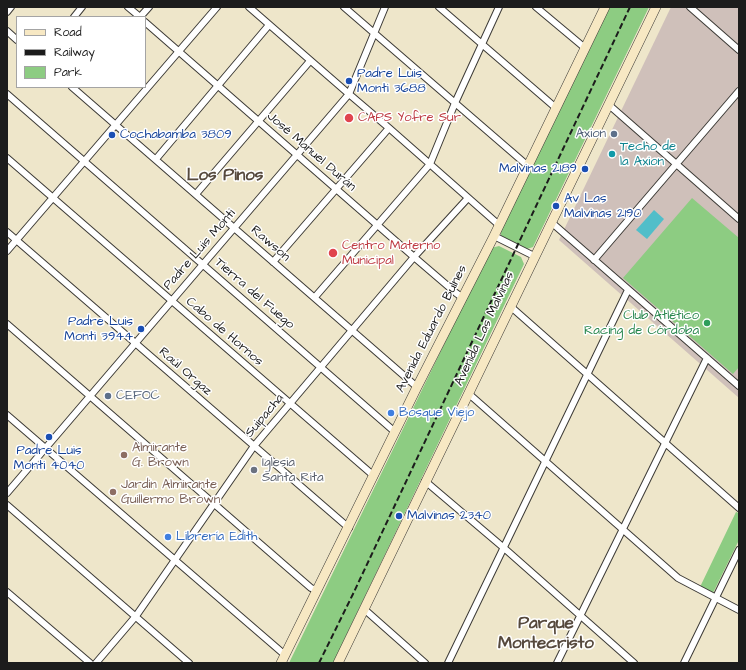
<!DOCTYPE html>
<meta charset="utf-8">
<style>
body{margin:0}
#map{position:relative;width:746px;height:670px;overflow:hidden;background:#eee6ca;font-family:"Architects Daughter",sans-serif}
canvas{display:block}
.frame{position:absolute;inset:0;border:8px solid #1c1c1c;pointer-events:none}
.legend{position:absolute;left:16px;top:16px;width:130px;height:72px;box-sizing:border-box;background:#fff;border:1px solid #a4a4a4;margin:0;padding:5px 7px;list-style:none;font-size:12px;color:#1c1c1c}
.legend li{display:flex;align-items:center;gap:8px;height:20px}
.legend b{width:20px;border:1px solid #a4a4a4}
</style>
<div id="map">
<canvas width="746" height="670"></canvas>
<div class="frame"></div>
<ul class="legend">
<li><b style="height:5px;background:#f7e8c3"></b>Road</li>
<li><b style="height:5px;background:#1c1c1c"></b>Railway</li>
<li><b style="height:11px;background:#8dcc82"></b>Park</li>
</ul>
</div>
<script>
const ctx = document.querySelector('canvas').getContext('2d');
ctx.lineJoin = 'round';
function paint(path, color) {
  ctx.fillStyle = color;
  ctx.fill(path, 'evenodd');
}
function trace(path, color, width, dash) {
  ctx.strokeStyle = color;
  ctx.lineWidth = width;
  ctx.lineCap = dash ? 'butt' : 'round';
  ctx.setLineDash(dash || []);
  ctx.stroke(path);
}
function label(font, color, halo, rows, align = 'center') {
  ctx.font = font + ' "Architects Daughter",sans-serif';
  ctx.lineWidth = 3;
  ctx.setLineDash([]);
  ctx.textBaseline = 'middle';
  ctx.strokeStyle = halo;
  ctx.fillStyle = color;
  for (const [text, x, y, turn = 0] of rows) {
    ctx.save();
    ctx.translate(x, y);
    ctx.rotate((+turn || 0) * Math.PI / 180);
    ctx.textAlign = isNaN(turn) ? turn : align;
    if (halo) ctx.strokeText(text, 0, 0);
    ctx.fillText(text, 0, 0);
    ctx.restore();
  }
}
const industrial = new Path2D(`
 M671,7H739V398L559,240Z`);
const green = new Path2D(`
 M607,7H649L533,247L527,249L501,237V227Z
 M692,198L739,238V367L733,374L623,278Z
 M499,246L521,257L524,264L333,663H289L491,248Z
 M736,512L739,513V540L713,593L700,587Z`);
const water = new Path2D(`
 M654,210L664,219L647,239L636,230Z`);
const street = new Path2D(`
 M128,7L140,17
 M249,7L349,94L389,128L499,225
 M344,7L528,166
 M439,7L556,108
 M536,7L585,48
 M690,7L739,50
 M7,12L11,7
 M74,17L82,7
 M140,17L149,7
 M145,22L414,257L456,293L463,298
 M7,31L17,40
 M72,87L417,387
 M7,94L395,432
 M609,105L739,219
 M7,158L374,476
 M156,159L269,25
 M196,194L310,61
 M551,222L739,386
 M7,232L349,528
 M494,236L534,256
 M7,251L217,7
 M594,260L739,91
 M273,262L389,128
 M315,297L430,164L455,103L499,7
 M510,306L739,508
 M7,324L311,588L317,590
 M469,394L678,578L739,610
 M7,415L285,655
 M425,481L504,548L634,663
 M7,493L349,94L385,7
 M7,505L189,663
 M7,592L90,663
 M364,609L425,663
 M96,663L136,616L254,446L414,257L468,198
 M448,663L628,290
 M557,663L707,358
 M684,663L739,550`);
const secondary = new Path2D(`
 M281,663L417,387L494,236L605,7
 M338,663L656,7`);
const rail = new Path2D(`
 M319,663L353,594L630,7`);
const markers = [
 [349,81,4,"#1a4fb4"],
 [349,118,5,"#e0444e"],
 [614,134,4,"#5c6f8a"],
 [112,135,4,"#1a4fb4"],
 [612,154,4,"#0f9aa8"],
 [585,169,4,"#1a4fb4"],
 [556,206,4,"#1a4fb4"],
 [333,253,5,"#e0444e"],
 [707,323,4,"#2e9e5b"],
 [141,329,4,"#1a4fb4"],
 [108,396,4,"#5c6f8a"],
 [391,413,4,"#3f7fe0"],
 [49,437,4,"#1a4fb4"],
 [124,455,4,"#8d6e63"],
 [254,470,4,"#6b7280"],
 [113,492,4,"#8d6e63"],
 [399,516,4,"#1a4fb4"],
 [168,537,4,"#3f7fe0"]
];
const transitNames = [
 ["Padre Luis",357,74],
 ["Monti 3688",357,89],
 ["Cochabamba 3809",120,135],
 ["Malvinas 2189",577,169,"right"],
 ["Av Las",564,199],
 ["Malvinas 2190",564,214],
 ["Padre Luis",133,322,"right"],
 ["Monti 3944",133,337,"right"],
 ["Padre Luis",49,451,"center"],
 ["Monti 4040",49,466,"center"],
 ["Malvinas 2340",407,516]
];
const healthNames = [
 ["CAPS Yofre Sur",358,118],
 ["Centro Materno",342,246],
 ["Municipal",342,261]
];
const serviceNames = [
 ["Axion",606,134],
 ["CEFOC",116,396,"left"]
];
const cultureNames = [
 ["Techo de",620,147],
 ["la Axion",620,162]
];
const streetNames = [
 ["José Manuel Durán",311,152,41],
 ["Rawson",270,244,41],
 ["Padre Luis Monti",200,250,-49],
 ["Tierra del Fuego",254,294,41],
 ["Avenida Eduardo Bulnes",432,329,-63],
 ["Avenida Las Malvinas",485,329,-65],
 ["Cabo de Hornos",224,332,41],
 ["Raúl Orgaz",185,372,41],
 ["Suipacha",265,416,-50]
];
const leisureNames = [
 ["Club Atlético",699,316],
 ["Racing de Córdoba",699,331]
];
const shopNames = [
 ["Bosque Viejo",399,413],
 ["Librería Edith",176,537]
];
const educationNames = [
 ["Almirante",132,448],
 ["G. Brown",132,463],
 ["Jardín Almirante",121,485],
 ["Guillermo Brown",121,500]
];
const worshipNames = [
 ["Iglesia",262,463],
 ["Santa Rita",262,478]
];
const districtNames = [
 ["Los Pinos",225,176],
 ["Parque",546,624],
 ["Montecristo",546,644]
];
paint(industrial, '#cfc0ba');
paint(green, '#8dcc82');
paint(water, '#51bec9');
trace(street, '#3c3a36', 8);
trace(secondary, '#3c3a36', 10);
trace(street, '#fff', 6);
trace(secondary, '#f7e8c3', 9);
trace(rail, '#1c1c1c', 2, [6, 3]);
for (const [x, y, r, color] of markers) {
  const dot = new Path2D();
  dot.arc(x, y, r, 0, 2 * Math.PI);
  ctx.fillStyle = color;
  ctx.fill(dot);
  trace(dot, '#fff', 1.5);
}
label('13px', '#164399', '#fff', transitNames, 'left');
label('13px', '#be3a42', '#fff', healthNames, 'left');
label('13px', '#4e5e75', '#fff', serviceNames, 'right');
label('13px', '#0d838f', '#fff', cultureNames, 'left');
label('13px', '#1c1c1c', '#fff', streetNames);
label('13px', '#27864d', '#fff', leisureNames, 'right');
label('13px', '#366cbe', '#fff', shopNames, 'left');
label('13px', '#785e54', '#fff', educationNames, 'left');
label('13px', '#5b616d', '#fff', worshipNames, 'left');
label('bold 17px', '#56493d', '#fff', districtNames);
</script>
